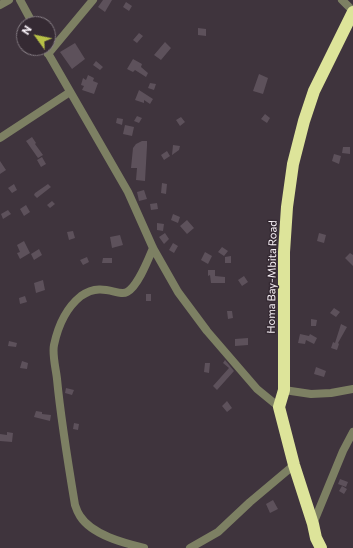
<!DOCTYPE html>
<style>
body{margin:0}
#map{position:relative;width:353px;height:548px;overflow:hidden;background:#3f343d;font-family:Commissioner,sans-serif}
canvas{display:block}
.north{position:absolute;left:16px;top:16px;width:40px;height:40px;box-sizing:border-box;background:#352a33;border:1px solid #837a81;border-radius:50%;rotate:303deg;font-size:11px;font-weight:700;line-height:16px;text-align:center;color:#f8f1f7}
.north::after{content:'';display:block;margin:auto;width:14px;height:18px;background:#b8c147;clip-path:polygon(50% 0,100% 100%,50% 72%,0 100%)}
</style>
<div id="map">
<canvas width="353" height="548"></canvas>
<div class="north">N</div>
</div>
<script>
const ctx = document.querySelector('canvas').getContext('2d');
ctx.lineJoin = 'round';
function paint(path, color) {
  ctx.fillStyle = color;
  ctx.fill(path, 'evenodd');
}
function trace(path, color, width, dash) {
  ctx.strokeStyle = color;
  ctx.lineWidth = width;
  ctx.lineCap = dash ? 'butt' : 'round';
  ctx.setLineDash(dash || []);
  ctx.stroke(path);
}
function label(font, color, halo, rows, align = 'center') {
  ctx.font = font + ' Commissioner,sans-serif';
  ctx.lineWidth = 3;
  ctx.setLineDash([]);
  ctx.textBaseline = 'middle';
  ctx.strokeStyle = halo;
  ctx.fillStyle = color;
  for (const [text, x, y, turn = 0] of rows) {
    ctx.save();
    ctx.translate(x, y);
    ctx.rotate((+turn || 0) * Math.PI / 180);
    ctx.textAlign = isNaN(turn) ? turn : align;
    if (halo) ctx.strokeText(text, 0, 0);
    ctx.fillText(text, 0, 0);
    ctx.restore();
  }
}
const building = new Path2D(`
 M103,0H112L105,12L98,7Z
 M126,2L132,6L129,11L123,7Z
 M198,28L206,29V36L198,35Z
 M139,33L143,36L137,43L133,40Z
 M165,42L171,48L161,60L154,55Z
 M75,43L85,59L72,69L60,52Z
 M133,59L142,64L141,67L148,73L146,77L135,70L133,72L127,69Z
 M96,61L103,67L100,70L93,65Z
 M259,74L268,78L263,94L253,91Z
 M88,75L94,78L93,81L98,83L94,94L82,90L84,86L81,85L83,78L86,80Z
 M150,83L156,84L154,90L148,88Z
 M139,90L153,99L150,104L144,100V103L135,100Z
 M265,114L270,118L267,123L261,119Z
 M137,116L142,118L139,123L134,121Z
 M181,117L185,122L180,126L176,120Z
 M117,118L123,119L122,125L116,123Z
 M125,125L134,127L132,136L123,134Z
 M32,137L36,143L35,144L43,155L38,158L26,141Z
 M142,141H147V146L145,181L136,180L137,168H131L133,148L136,144Z
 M173,145L180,146L179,150L172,155Z
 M343,147H350V154L342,153Z
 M167,151L170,156L164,160L161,155Z
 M334,154L341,156L339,164L332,161Z
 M42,157L46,164L41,167L37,160Z
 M0,161L6,170L0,174Z
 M162,183L167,184L166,194L161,193Z
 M14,184L17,190L12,193L8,188Z
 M48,184L51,187L37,198L34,195L35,193Z
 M144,190L147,199L139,201L137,192Z
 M52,201L55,204L50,208L47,205Z
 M157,203L158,209L151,210L150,204Z
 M26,205L30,212L24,216L20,209Z
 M8,210L11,214L3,219L1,214Z
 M173,214L180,217L178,223L171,220Z
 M187,220L194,228L187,234L180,226Z
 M157,223L164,224L163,231L157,230Z
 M73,231L75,238L69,240L67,232Z
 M165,233L169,239L164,244L159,237Z
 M319,233L326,235L324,243L317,241Z
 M120,235L123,245L112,248L110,237Z
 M24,241L30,253L20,259L17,253L20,252L17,245Z
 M173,243L178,246L174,253L169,250Z
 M222,247L228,251L224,256L218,252Z
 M39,249L42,255L34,260L31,254Z
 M205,252L212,256L208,264L201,260Z
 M350,253L353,255V266L345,258Z
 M231,256V263H225V257Z
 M87,257L89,262L83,265L80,260Z
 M103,258H112V263H102Z
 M208,270H215V276L225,277V283H211L210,275L208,276Z
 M244,276L248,282L242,286L238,280Z
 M43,280L45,290L36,293L34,283Z
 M146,294H151V301H146Z
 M25,296L27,302L20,304L19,298Z
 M334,308L340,312L336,317L330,313Z
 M227,311H232L233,318L228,319Z
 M311,319L317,320L316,326H311Z
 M341,324L347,327L338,343L339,344L337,350L331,348L333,342L335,343Z
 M300,334L309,336L310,334L317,338L314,344L306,340L305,344L298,343Z
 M248,338V345L235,346V339Z
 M9,341L17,343L16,347L8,346Z
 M225,360L234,371L217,390L213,386L229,368L223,363Z
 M22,361L28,363L27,369L20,368Z
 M205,363H210L209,373L204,372Z
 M316,367L326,371L324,377L314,374Z
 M66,388L74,390L72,395L65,393Z
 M227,401L232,408L227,412L222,406Z
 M36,411L42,412V414L51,415L50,421L34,417Z
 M74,423L79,424L78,430L73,429Z
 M7,432L13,433L12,442L0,441V434L7,435Z
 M340,479L348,482L346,487L338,484Z
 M342,486L347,489L344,494L339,491Z
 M273,500L278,509L270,513L266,504Z`);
const minor = new Path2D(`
 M20,0L33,24
 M342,0L353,11
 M0,5L9,0
 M45,48L128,192L153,248L178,292L207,331L257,389L279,407
 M48,54L93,0
 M0,138L70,92
 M284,390L311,394L331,393L353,389
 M313,524L343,451L353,432
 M144,548C124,543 92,535 80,516C78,513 76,508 75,505C68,463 61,421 57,379C56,369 52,355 54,345C58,326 66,308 81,296C102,281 118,297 127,292C138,286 148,260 153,248
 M190,548L218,532L250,502L294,465`);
const highway = new Path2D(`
 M321,548L316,538L313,524L294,465L279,407L284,390V252L287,207L293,164L304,121L314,91L353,12`);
const streetNames = [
 ["Homa Bay-Mbita Road",272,277,-89]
];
paint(building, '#5d515b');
trace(minor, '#7d8063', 8);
trace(highway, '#dde49a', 12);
label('11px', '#f8f1f7', '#352a33', streetNames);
</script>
